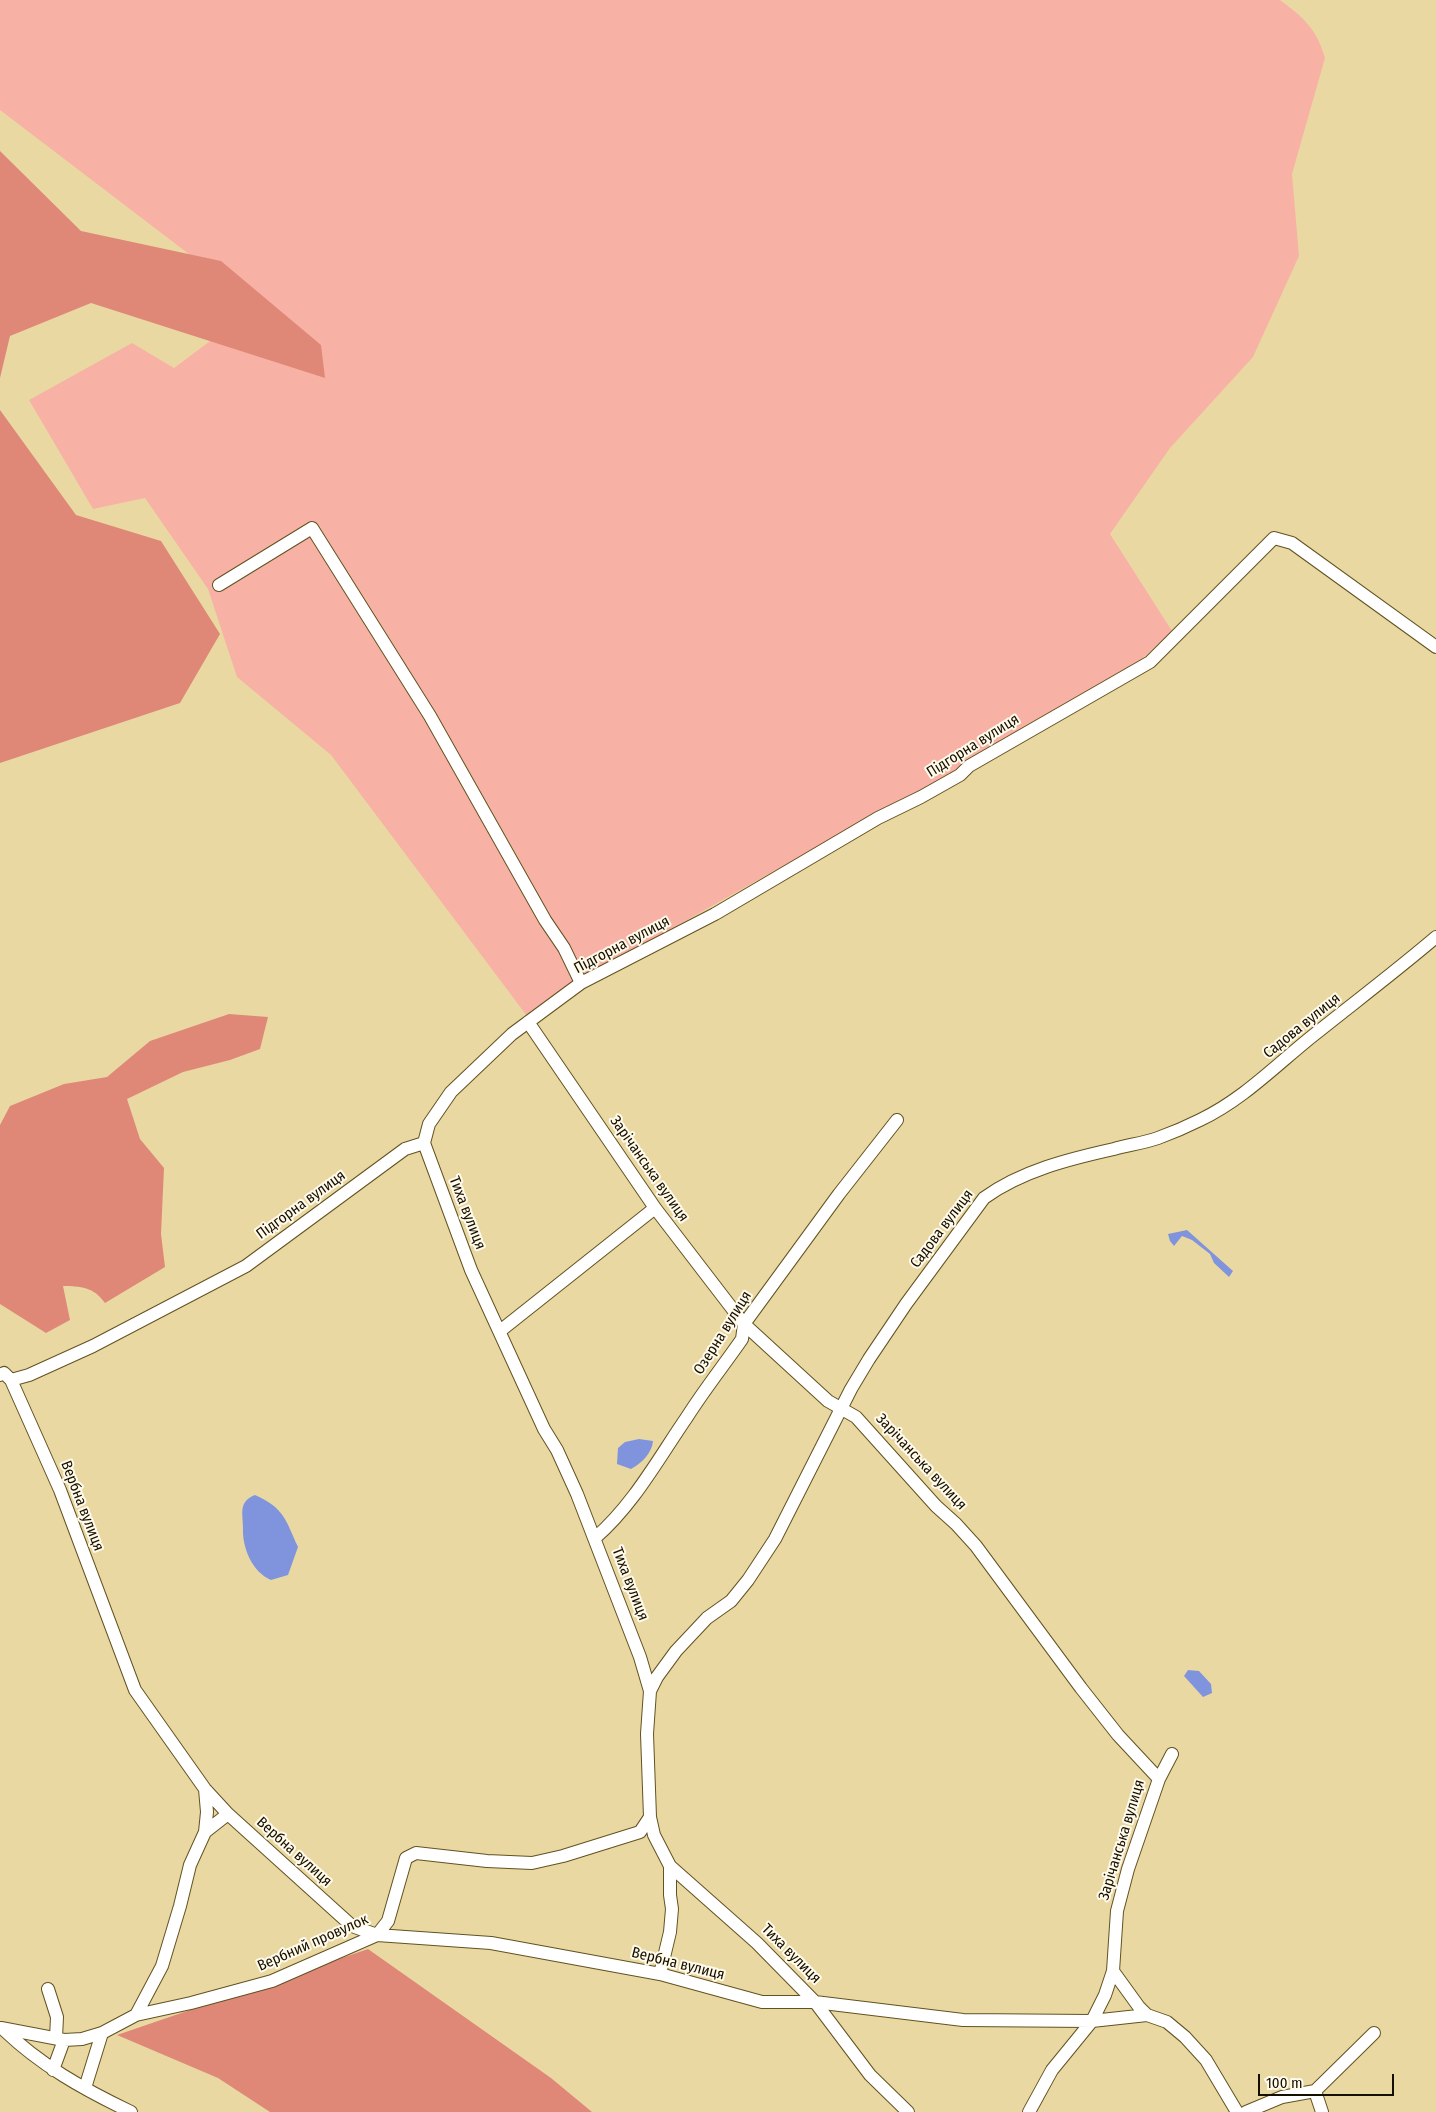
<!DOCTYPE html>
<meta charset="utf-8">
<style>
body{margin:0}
#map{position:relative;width:1436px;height:2112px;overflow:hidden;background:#ead8a3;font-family:"Fira Sans Condensed",sans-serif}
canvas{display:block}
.scale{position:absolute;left:1258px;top:2074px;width:136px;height:22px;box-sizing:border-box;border:2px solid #150f00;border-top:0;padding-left:6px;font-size:15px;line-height:18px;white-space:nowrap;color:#150f00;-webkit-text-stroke:4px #fffaea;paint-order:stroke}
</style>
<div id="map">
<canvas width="1436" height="2112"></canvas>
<div class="scale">100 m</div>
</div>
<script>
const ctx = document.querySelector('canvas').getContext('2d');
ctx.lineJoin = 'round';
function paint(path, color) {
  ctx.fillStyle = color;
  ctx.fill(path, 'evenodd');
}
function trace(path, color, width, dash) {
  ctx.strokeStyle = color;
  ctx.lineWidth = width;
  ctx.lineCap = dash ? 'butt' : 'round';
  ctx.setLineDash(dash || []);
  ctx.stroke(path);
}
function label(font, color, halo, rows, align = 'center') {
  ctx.font = font + ' "Fira Sans Condensed",sans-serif';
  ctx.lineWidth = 4;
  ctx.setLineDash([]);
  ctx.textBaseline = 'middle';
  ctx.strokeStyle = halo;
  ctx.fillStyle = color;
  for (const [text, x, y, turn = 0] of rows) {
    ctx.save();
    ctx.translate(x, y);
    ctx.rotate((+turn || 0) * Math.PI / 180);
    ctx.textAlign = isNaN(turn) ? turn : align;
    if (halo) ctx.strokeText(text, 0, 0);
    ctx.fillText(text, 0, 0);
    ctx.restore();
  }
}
const green = new Path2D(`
 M0,0H1280C1304,18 1317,29 1325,58L1292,174L1299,256L1253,357L1170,448L1110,534L1172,631L1134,666L1027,732L840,834L662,934L527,1016L331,755L237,677L208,589L145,498L93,509L29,400L132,343L174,368L257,306L0,110Z`);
const forest = new Path2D(`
 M0,151L81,231L221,261L321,345L325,378L91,303L10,336L0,378Z
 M0,410L76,515L161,541L220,634L180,703L0,763Z
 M229,1014L268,1017L260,1049L230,1060L183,1072L127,1099L140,1139L164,1168L161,1234L165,1267L105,1303C94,1287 80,1286 63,1286L70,1320L46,1333L0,1304V1125L10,1106L64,1084L107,1077L150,1041Z
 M368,1949L551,2078L592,2112H270L218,2078L117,2035Z`);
const water = new Path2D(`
 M1187,1230L1233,1271L1229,1277L1214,1263L1210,1254L1192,1240L1182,1236L1174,1246L1170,1241L1168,1234Z
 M639,1439L653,1441C652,1453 642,1463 631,1469L617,1464L618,1448L625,1442Z
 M255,1495C285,1509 285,1519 298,1547L288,1575L271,1580C252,1572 242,1547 243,1528C243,1513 238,1502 255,1495Z
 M1188,1670L1199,1671L1211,1684L1212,1693L1203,1697L1184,1676Z`);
const minor = new Path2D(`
 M219,585L312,528L430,716L545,920L564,948L581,983
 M528,1022L655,1208L744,1324L828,1401L856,1417L936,1506L956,1524L976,1546L1081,1688L1118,1735L1159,1779L1128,1869L1117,1911L1113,1971L1139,2007L1147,2015L1167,2022L1185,2037L1206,2060L1237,2112
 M424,1143L471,1270L544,1429L557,1450L577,1494L640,1657L650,1691L647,1734L650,1817L654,1835L670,1866L757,1943L815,2002L963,2020L1092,2021L1147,2015
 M500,1331L655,1208
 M0,1375L4,1373L11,1380L29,1375L93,1346L246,1266L405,1149L424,1143L429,1124L451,1092L512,1034L581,983L715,914L878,818L921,797L960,775L969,766L1150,662L1274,538L1292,543L1436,647
 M11,1380L60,1490L135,1690L205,1789L228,1814L352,1926L377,1935L491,1943L660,1974L762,2002H815L870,2075L908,2112
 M595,1538C634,1504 658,1459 687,1417C704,1390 724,1365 742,1339L744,1324L839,1194L897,1120
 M650,1691L657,1677L676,1651L707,1618L731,1601L748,1580L775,1539L851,1389L869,1359L906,1304L984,1198C1021,1171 1069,1159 1114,1149C1128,1145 1144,1143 1158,1138C1172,1133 1186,1127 1200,1120C1244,1099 1277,1064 1315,1034C1355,1002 1396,971 1436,937
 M1159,1779L1172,1754
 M205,1832L228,1814
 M660,1974L670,1932L672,1909L670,1895V1866
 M48,1989L57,2017L56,2038
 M136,2015L162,1966L180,1906L190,1865L205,1832L207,1812L205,1789
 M1,2028L64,2040L82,2039L102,2033L136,2015L191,2003L272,1981L377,1935L388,1921L406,1858L416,1853L487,1861L532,1863L563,1856L640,1832L650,1817
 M2,2028C40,2065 83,2089 131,2112
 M53,2070L64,2040
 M85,2088L102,2033
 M1315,2091L1322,2112
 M1029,2112L1052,2070L1092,2021L1105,1995L1113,1971
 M1246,2112L1282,2097L1315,2091L1374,2033`);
const streetNames = [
 ["Підгорна вулиця",973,746,-32],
 ["Підгорна вулиця",622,945,-28],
 ["Садова вулиця",1302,1026,-39],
 ["Зарічанська вулиця",649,1169,55],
 ["Підгорна вулиця",301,1205,-36],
 ["Тиха вулиця",467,1213,69],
 ["Садова вулиця",942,1229,-53],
 ["Озерна вулиця",723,1333,-58],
 ["Зарічанська вулиця",921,1462,47],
 ["Вербна вулиця",82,1506,69],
 ["Тиха вулиця",630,1584,69],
 ["Зарічанська вулиця",1122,1840,-73],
 ["Вербна вулиця",294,1852,42],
 ["Вербний провулок",313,1943,-24],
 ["Тиха вулиця",791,1954,45],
 ["Вербна вулиця",678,1964,14]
];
paint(green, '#f8b2a5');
paint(forest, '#df8877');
paint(water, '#8094dd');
trace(minor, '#625220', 14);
trace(minor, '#fff', 12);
label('15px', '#150f00', '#fffaea', streetNames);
</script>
